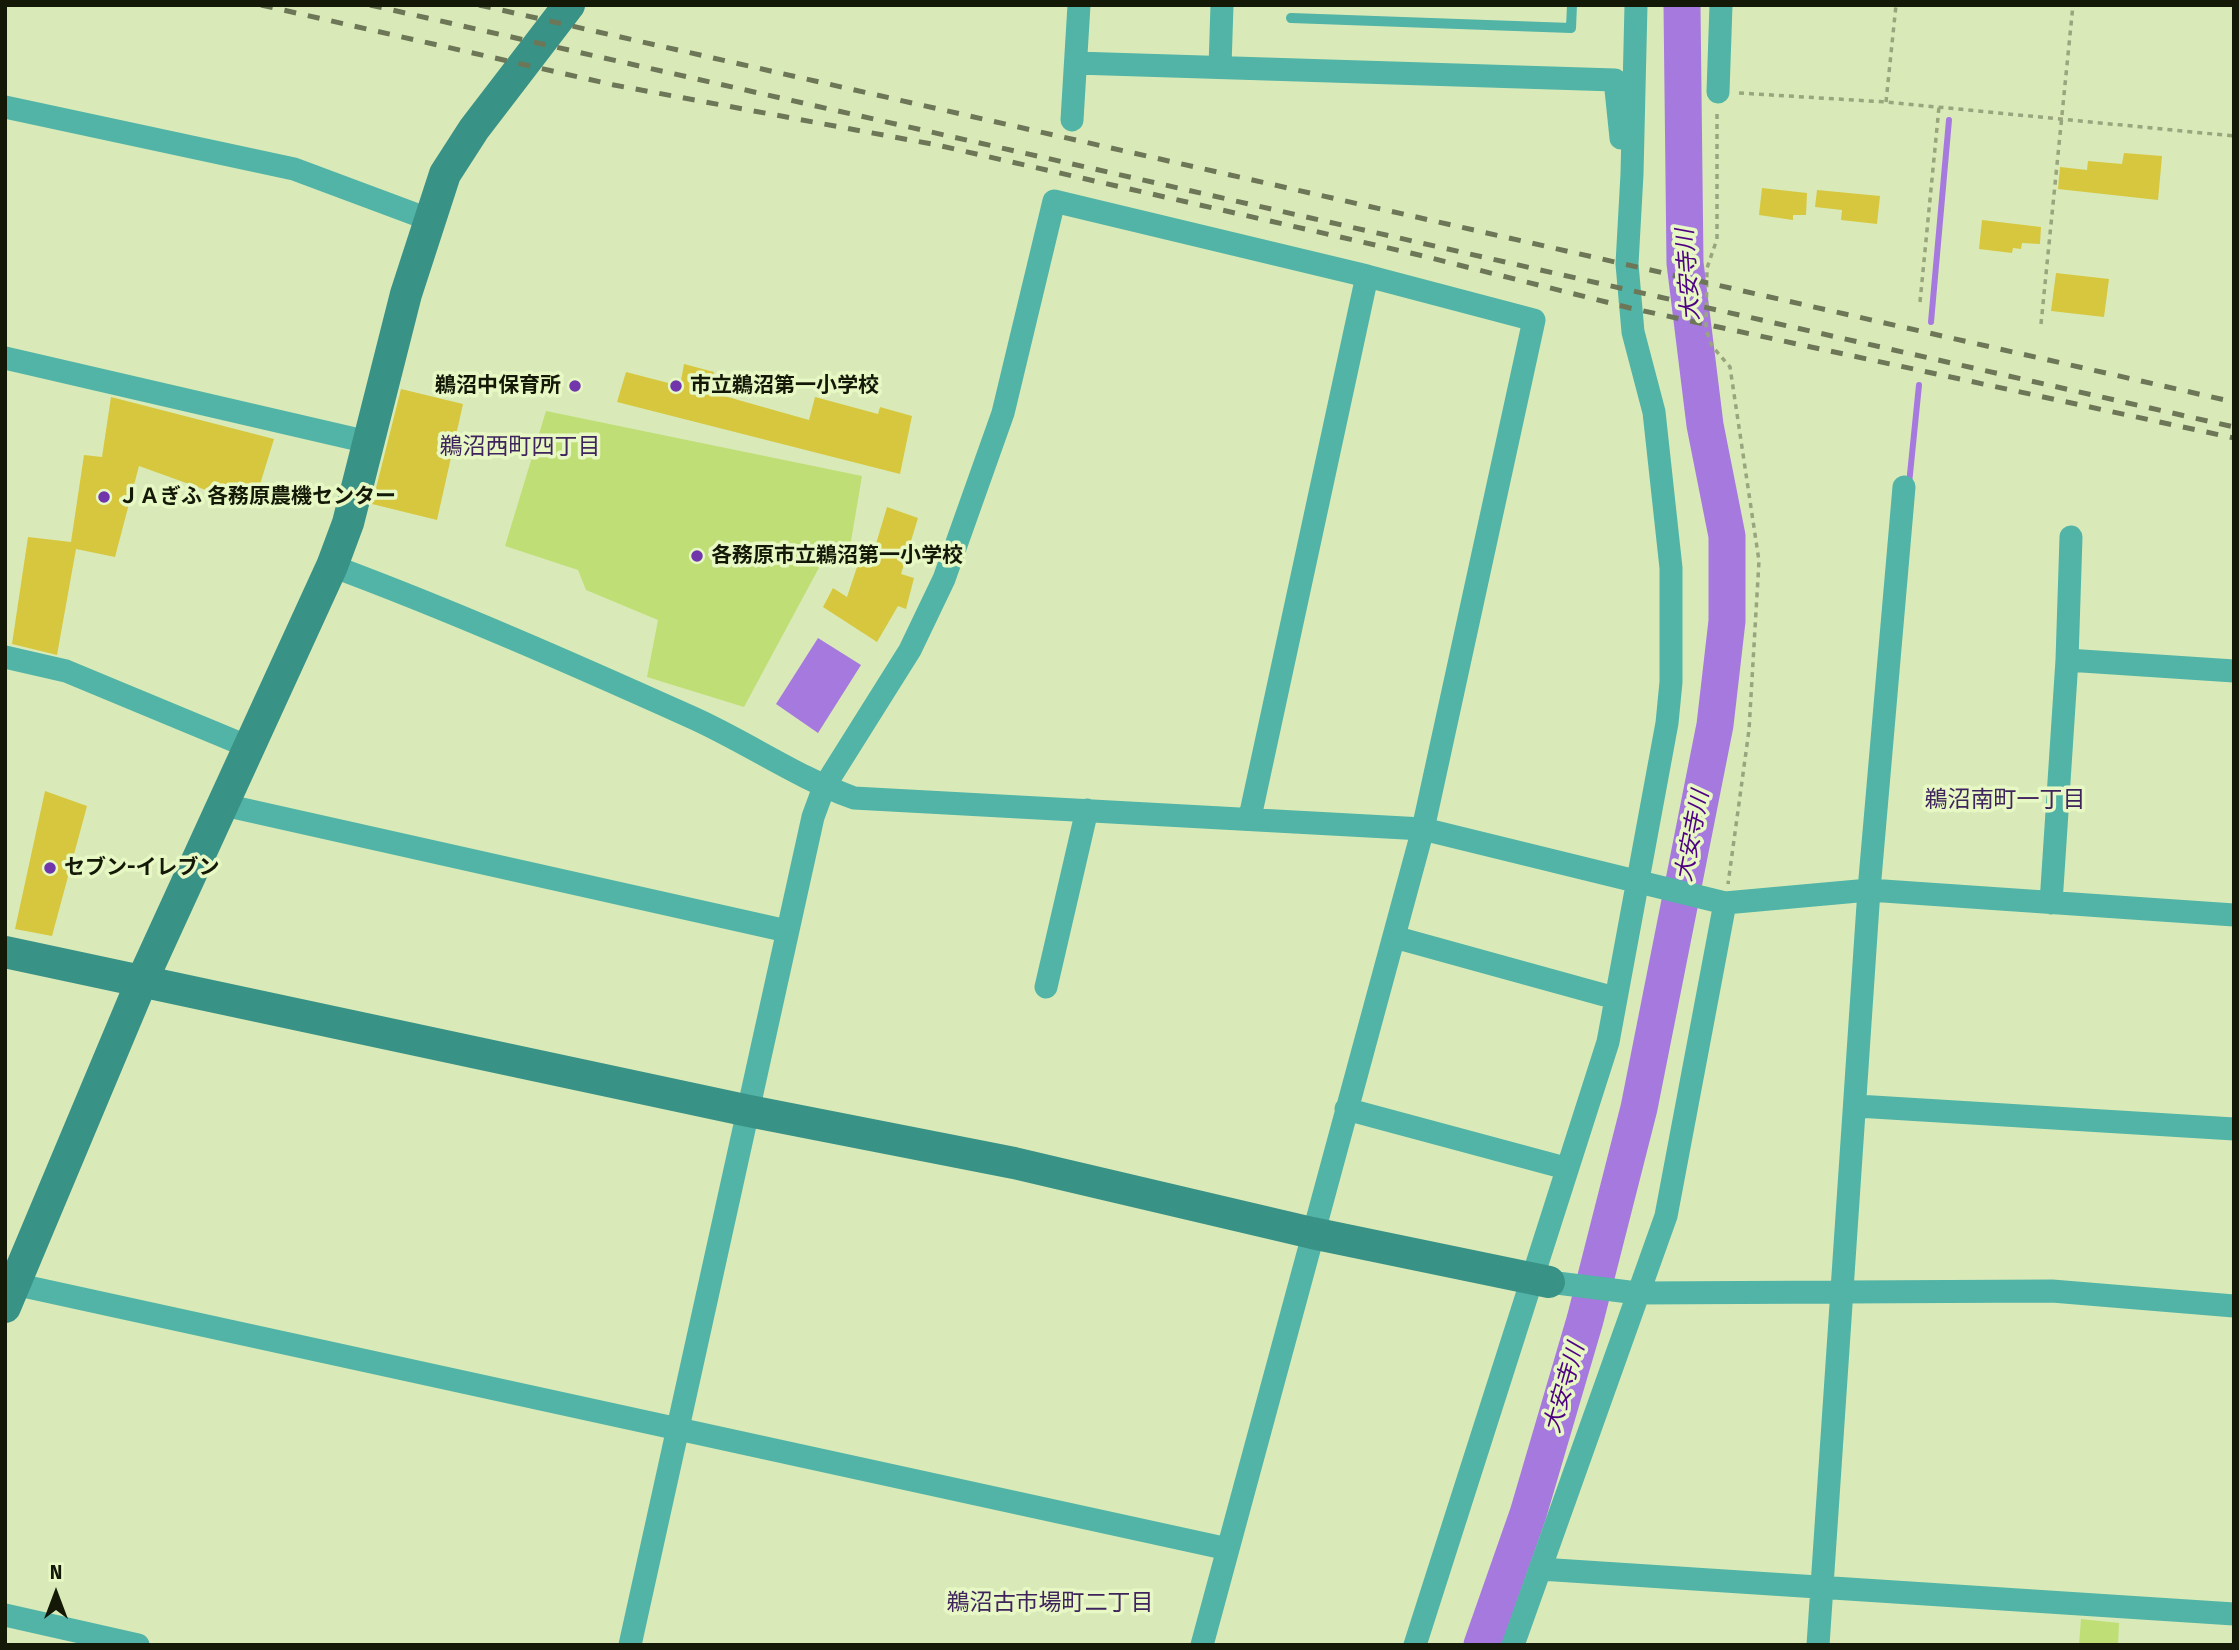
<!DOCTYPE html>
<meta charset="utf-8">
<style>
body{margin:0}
#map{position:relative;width:2239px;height:1650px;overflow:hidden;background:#d9eab8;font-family:"Fira Sans",sans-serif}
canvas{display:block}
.frame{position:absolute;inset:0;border:7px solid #141907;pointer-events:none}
.north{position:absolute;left:21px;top:1559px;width:70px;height:70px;-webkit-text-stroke:5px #e7f8c5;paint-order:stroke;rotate:0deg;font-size:19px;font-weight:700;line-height:28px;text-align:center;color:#141907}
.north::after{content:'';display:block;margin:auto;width:24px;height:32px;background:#141907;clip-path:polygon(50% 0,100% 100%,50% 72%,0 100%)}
</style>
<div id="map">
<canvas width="2239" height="1650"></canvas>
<div class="frame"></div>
<div class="north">N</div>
</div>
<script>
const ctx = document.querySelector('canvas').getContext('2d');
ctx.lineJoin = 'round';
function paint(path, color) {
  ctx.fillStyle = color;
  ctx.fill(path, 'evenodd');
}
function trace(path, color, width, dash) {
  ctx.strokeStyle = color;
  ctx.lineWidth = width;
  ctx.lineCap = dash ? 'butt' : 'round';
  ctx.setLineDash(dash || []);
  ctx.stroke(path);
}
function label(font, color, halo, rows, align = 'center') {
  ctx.font = font + ' "Fira Sans","Noto Sans JP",sans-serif';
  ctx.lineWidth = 7;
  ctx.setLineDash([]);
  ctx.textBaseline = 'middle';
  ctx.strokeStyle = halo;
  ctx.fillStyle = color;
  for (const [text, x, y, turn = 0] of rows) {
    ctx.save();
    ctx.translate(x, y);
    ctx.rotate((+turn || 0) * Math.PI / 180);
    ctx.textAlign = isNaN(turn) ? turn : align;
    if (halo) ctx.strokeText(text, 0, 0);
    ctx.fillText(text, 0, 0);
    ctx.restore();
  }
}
const green = new Path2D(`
 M546,411L862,476L850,547L828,551L744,707L647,677L658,620L586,590L578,570L505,546Z
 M2081,1619L2119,1623L2118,1645H2079Z`);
const water = new Path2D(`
 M818,638L861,665L818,733L776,704Z`);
const stream = new Path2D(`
 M1931,322L1949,120
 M1909,484L1919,385`);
const river = new Path2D(`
 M1482,1645L1528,1514L1585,1320L1639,1108L1715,725L1727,621V536L1705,425L1685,263L1682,5`);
const building = new Path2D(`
 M2124,153L2162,156L2158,200L2058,189L2060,167L2087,170L2088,161L2122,164Z
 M1762,188L1807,193L1806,215H1793V220L1759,215Z
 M1817,190L1880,196L1877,224L1841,220L1842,210L1815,207Z
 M1982,220L2041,227L2040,244L2022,243L2021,249L2013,248L2012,253L1979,249Z
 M2056,273L2109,279L2104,317L2051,311Z
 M684,364L714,372L710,392L809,420L815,397L878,414L880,407L912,416L900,474L617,402L626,372L680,386Z
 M401,389L463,404L437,520L372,504Z
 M111,397L274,439L253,507L139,466L115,557L76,549L57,655L12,644L28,537L71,542L84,455L102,457Z
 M887,507L918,518L901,574L914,578L906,609L898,606L877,642L823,607L833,588L847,597L859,561L870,564Z
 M45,791L87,806L52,936L15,929Z`);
const path = new Path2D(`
 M1739,93L1886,102L2234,136
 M1886,102L1896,5
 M1717,114V239L1707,268L1706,330L1712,346L1730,367L1759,561L1749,730L1728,884
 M1920,302L1939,107
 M2041,324L2073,5`);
const lane = new Path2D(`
 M1291,18L1571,28L1572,5`);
const street = new Path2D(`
 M1076,63L1615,80L1621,138
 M1220,67L1222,5
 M1718,92L1721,5
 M5,107L294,169L428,219
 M1072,120L1079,5
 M5,358L368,442
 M332,566C453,611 573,664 691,717C747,742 796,777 854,798L1423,829L1725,903L1869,890L2234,915
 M5,657L66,671L249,747
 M2067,660L2071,537
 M224,805L787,931
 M2051,903L2067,660L2234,671
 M1394,937L1604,995
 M1046,987L1087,810
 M1857,1106L2234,1129
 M1346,1109L1558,1166
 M5,1282L1228,1549
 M1549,1282L1637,1293L2052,1291L2234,1306
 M1540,1569L2234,1614
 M5,1615L138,1645
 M630,1645L813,817L824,787L910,650L944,579L1003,413L1054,201L1367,276L1250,817
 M1202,1645L1423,829L1534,320L1367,276
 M1415,1645L1608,1042L1667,723L1671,682V568L1654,412L1633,332L1627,264L1632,174L1636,5
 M1513,1645L1666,1216L1725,903
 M1818,1645L1869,890L1904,487`);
const secondary = new Path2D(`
 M5,952L749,1111L1014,1163L1312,1233L1549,1282
 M5,1307L141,983L332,566L348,523L406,294L445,174L474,129L569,5`);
const rail = new Path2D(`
 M261,5L614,85L937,145L1419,255L1630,308L2234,438
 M370,5L2234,427
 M479,5L2234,402`);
const markers = [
 [575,386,7,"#7136ac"],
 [676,386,7,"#7136ac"],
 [104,497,7,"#7136ac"],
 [697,556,7,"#7136ac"],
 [50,868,7,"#7136ac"]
];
const poiNames = [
 ["鵜沼中保育所",561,386,"right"],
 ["市立鵜沼第一小学校",690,386],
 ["ＪＡぎふ 各務原農機センター",118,497],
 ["各務原市立鵜沼第一小学校",711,556],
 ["セブン-イレブン",64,868]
];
const waterNames = [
 ["大安寺川",1689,275,-94],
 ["大安寺川",1693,836,-79],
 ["大安寺川",1565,1388,-74]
];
const neighbourhoodNames = [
 ["鵜沼西町四丁目",520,448],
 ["鵜沼南町一丁目",2005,801],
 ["鵜沼古市場町二丁目",1050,1604]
];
paint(green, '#bfde76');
paint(water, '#a679df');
trace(stream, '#a679df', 6);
trace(river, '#a679df', 37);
paint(building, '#d6c73e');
trace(path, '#98a57d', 3.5, [5, 5]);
trace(lane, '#51b4a6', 10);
trace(street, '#51b4a6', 23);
trace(secondary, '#399286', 32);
trace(rail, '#6d7757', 5, [12, 12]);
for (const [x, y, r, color] of markers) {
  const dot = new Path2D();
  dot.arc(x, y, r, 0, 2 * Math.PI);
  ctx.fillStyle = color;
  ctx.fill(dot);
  trace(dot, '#e7f8c5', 2.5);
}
label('bold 21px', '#141907', '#e7f8c5', poiNames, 'left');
label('italic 23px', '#4f0184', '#e7f8c5', waterNames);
label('23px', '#3e235c', '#e7f8c5', neighbourhoodNames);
</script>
